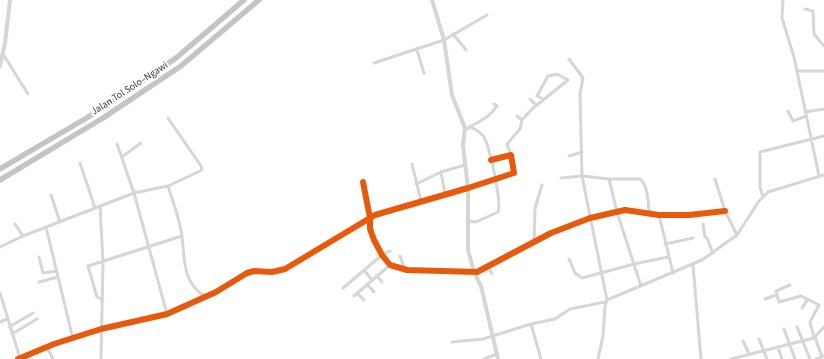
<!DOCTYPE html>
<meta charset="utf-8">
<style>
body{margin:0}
canvas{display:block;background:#fff}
</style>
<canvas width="824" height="359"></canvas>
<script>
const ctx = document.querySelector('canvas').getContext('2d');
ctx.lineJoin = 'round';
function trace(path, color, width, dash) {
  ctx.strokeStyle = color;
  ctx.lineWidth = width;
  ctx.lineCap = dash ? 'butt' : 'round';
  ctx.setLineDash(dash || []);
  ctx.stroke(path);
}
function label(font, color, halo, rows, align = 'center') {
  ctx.font = font + ' "Source Sans 3",sans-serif';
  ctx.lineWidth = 4;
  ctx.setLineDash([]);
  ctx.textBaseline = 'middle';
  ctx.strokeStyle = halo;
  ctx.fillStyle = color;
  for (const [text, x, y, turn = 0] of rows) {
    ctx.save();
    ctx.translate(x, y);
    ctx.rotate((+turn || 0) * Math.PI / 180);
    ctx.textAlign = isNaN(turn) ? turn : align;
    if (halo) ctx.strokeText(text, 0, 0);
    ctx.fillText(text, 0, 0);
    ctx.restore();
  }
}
const minor = new Path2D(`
 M783,0L782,18L794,57L819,176
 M805,9L813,11L814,34L824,46
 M453,34L466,50
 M417,50L424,73
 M3,54L28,94
 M569,59L583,78L580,94L582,176L607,300
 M374,63L444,40L487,15
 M797,71H824
 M530,99L536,105
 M788,111L793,121L806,116
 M805,112L824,109
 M517,116L522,120
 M469,127C480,122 491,116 497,106L494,104
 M465,130L471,127C477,130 482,133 485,139C490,150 502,202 498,212L476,222L467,221
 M117,144L134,193L167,314
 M511,155L507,144L520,129L522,120L532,109L568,80L557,74L548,76L537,96L543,99
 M569,156L582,152
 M122,157L141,143
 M80,163L95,208
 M412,164L421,201
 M441,172L445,194
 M561,178L582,176L609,179H640C648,185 648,202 649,212
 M609,179L617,212L641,286
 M715,179L725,211L737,235
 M363,182L370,218V229L374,240L382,255L390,265L407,270L477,272L551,233L590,218L625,210L659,215H689L725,211
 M416,184L441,172L465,165
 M168,186C173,202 180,220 182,237C185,260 182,283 206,297
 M51,195L60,222
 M763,197L760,187V152L824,136
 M100,206L103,262L101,359
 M659,215L673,273
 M15,224L23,236
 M703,224L705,237L707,238L713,253
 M46,227L73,339
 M534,242L535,208L542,185
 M665,244L693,238
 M0,247L23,236L134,193L168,186L200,171L202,169L201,166L168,118
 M382,255L390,251
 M400,256L405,270
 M39,257L43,273L57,271
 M569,259L575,273L582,278L634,264L668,257
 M693,265L701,359
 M488,266L492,274
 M364,270L372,280
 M377,276L382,282
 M39,282L58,277
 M367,284L374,292
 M790,285L776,291L779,302L801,296L819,305L810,322L814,338
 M343,288L382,255
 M0,293L20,358
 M357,293L364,300
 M354,296L390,265
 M765,299L776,295
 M103,300L97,297L88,266L182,236
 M802,308L808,299
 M0,322L7,319
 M531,324L541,359
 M9,327L33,313
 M797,327L810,359
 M784,329L795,359
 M12,334L37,319
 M815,337L822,357
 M759,339L767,359
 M743,341L749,354
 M452,342L483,339L531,324L555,319L570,309L605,302
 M47,347L53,359
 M778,347L782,359
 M18,359L54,344L101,329L167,314L216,292L247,273L254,271L272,272L285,269L375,215L468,188L514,173L511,155L491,160
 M484,359L497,354
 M598,359L603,336L605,306L607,300L702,260L737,235L759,201L768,192L824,175
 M731,359L814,338L824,327
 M816,359L824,356`);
const tertiary = new Path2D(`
 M432,0L444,40L452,95L465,128L463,145L468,188V250L474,272L481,286L498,359
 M0,66L5,43L10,0`);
const motorway = new Path2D(`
 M0,169L95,113L176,58L244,0
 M0,180L103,118L181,66L259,0`);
const cycleway = new Path2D(`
 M363,182L370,218V229L374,240L382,255L390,265L407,270L477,272L551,233L590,218L625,210L659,215H689L725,211
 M18,359L54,344L101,329L167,314L216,292L247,273L254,271L272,272L285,269L375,215L468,188L514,173L511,155L491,160`);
const streetNames = [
 ["Jalan Tol Solo–Ngawi",130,89,-33]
];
trace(minor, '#d6d6d6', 3);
trace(tertiary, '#d6d6d6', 4);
trace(motorway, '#c4c4c4', 5.5);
trace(cycleway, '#e8590c', 6);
label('10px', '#323232', '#fff', streetNames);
</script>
